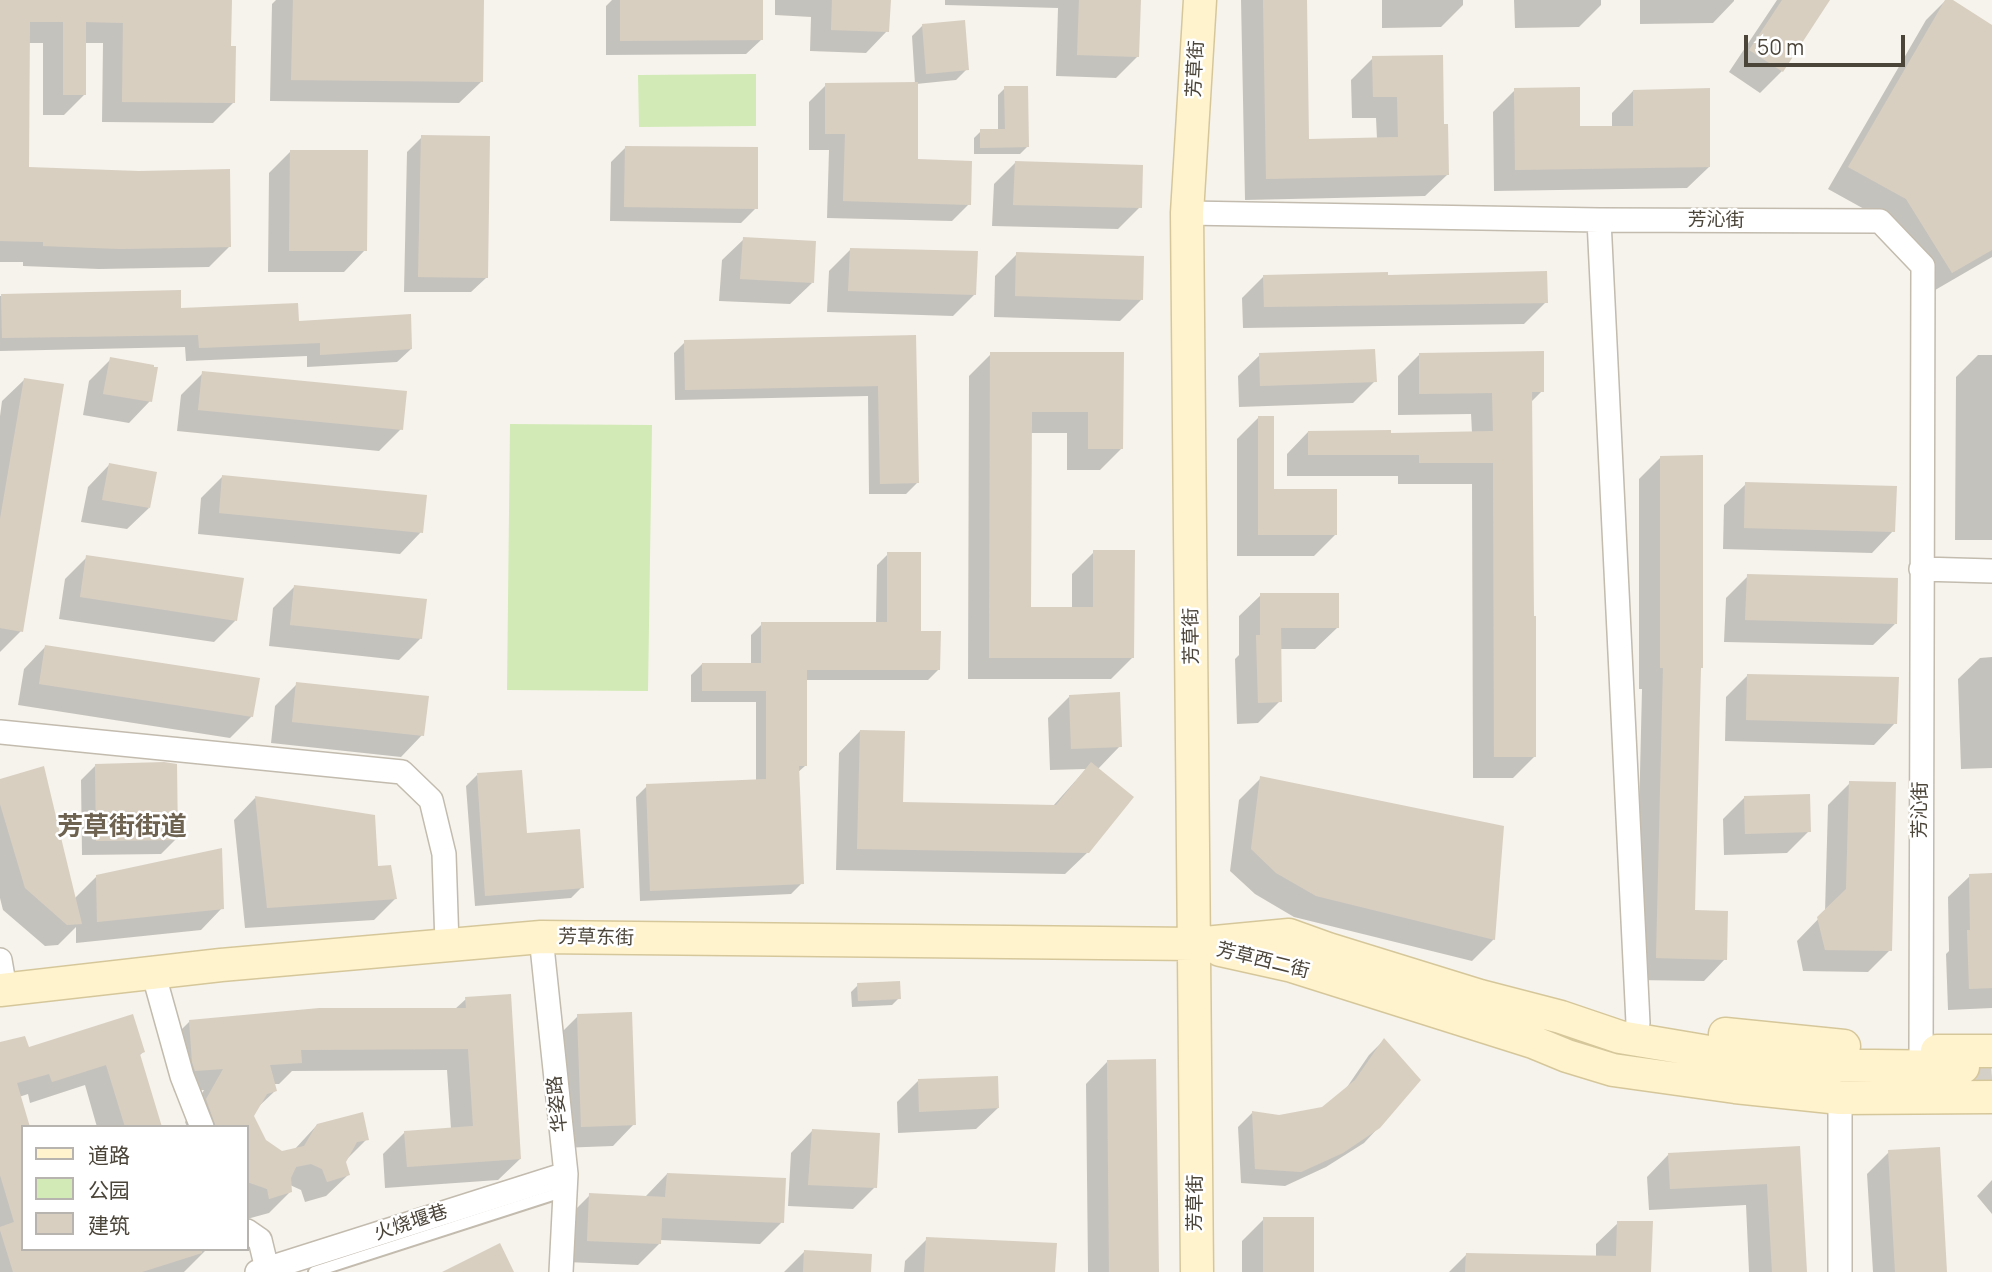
<!DOCTYPE html>
<meta charset="utf-8">
<style>
body{margin:0}
#map{position:relative;width:1992px;height:1272px;overflow:hidden;background:#f6f3ec;font-family:Manrope,"Noto Sans SC",sans-serif}
canvas{display:block}
.legend{position:absolute;left:21px;top:1125px;width:228px;height:126px;box-sizing:border-box;background:#fff;border:2px solid #b7b4b0;margin:0;padding:9px 12px;list-style:none;font-size:21px;color:#4b4439}
.legend li{display:flex;align-items:center;gap:14px;height:35px}
.legend b{width:35px;border:2px solid #b7b4b0}
.scale{position:absolute;left:1744px;top:35px;width:161px;height:32px;box-sizing:border-box;border:4px solid #4b4439;border-top:0;padding-left:9px;font-size:21px;line-height:24px;white-space:nowrap;color:#4b4439;-webkit-text-stroke:5px #fff;paint-order:stroke}
</style>
<div id="map">
<canvas width="1992" height="1272"></canvas>
<ul class="legend">
<li><b style="height:9px;background:#fff3cd"></b>道路</li>
<li><b style="height:19px;background:#d2eab5"></b>公园</li>
<li><b style="height:19px;background:#d8cfc1"></b>建筑</li>
</ul>
<div class="scale">50 m</div>
</div>
<script>
const ctx = document.querySelector('canvas').getContext('2d');
ctx.lineJoin = 'round';
function paint(path, color) {
  ctx.fillStyle = color;
  ctx.fill(path, 'evenodd');
}
function trace(path, color, width, dash) {
  ctx.strokeStyle = color;
  ctx.lineWidth = width;
  ctx.lineCap = dash ? 'butt' : 'round';
  ctx.setLineDash(dash || []);
  ctx.stroke(path);
}
function label(font, color, halo, rows, align = 'center') {
  ctx.font = font + ' Manrope,"Noto Sans SC",sans-serif';
  ctx.lineWidth = 5;
  ctx.setLineDash([]);
  ctx.textBaseline = 'middle';
  ctx.strokeStyle = halo;
  ctx.fillStyle = color;
  for (const [text, x, y, turn = 0] of rows) {
    ctx.save();
    ctx.translate(x, y);
    ctx.rotate((+turn || 0) * Math.PI / 180);
    ctx.textAlign = isNaN(turn) ? turn : align;
    if (halo) ctx.strokeText(text, 0, 0);
    ctx.fillText(text, 0, 0);
    ctx.restore();
  }
}
const green = new Path2D(`
 M756,74V126L639,127L638,75Z
 M510,424L652,425L648,691L507,690Z`);
const shadow = new Path2D(`
 M0,0H230V48L234,102L213,123L102,122L103,43H84L85,94L64,115H43V43H28L27,169L230,246L209,267L99,269L23,266V262H0Z
 M276,0H482L481,82L459,103L270,101L272,4Z
 M612,0H761V40L746,54L606,55V6Z
 M775,0H889L887,31L866,53L810,51L811,17L775,15Z
 M945,0H1139L1138,56L1116,78L1056,76L1058,8L945,5Z
 M1241,0H1305L1307,140L1377,139L1376,118H1352L1351,80L1373,58L1442,126L1447,175L1425,196L1245,200Z
 M1382,0H1463V5L1441,27L1382,28Z
 M1514,0H1601V5L1579,27L1515,28Z
 M1640,0H1734V1L1713,23L1640,24Z
 M1777,0H1828L1782,71L1760,93L1729,72Z
 M1946,0H1950L1992,27V257L1930,293L1884,220L1828,189L1926,20Z
 M923,25L967,69L956,80L916,84V161L969,204L952,221L827,218L829,150H809V102L826,85L915,84L912,36Z
 M1005,88L1027,147L1020,154H974V138L981,131H998V95Z
 M1515,90L1578,128H1612V113L1633,91L1709,167L1687,188L1494,191L1493,112Z
 M422,137L486,278L471,292H404L407,152Z
 M626,147L756,208L741,223L610,221L611,162Z
 M290,152L365,250L344,272H268L269,173Z
 M1015,163L1140,207L1118,229L992,226L994,184Z
 M744,239L812,283L790,304L719,301L722,260Z
 M850,250L975,294L953,316L827,312L829,271Z
 M1017,254L1142,299L1120,321L994,317L995,276Z
 M1264,276L1386,277L1546,302L1524,324L1243,328L1242,298Z
 M179,292V310L297,323L411,349L397,362L307,367V356L186,361L185,347L0,351V296Z
 M915,337L917,483L906,494H869L868,396L675,400L674,353L685,342Z
 M991,354H1122V448L1100,470H1067V433H1030V609H1072V574L1094,552L1133,657L1111,679H968L969,376Z
 M1420,354L1542,391L1530,403L1534,757L1513,778H1473L1472,484H1398V476H1287V454L1308,432L1389,434L1472,433L1471,414L1398,415V376Z
 M1260,355L1375,381L1353,403L1239,407L1238,376Z
 M1978,355H1992V540H1955L1956,377Z
 M111,359L150,401L129,423L83,415L89,381Z
 M203,373L401,429L379,451L177,431L181,395Z
 M24,380L21,631L0,652V416L2,401Z
 M1258,418L1272,491L1336,534L1314,556H1237V439Z
 M1661,457L1699,669L1694,912L1725,959L1704,981L1635,980L1642,689H1639V479Z
 M109,465L149,508L127,529L81,522L88,487Z
 M223,476L421,532L400,554L198,534L201,498Z
 M1746,484L1893,531L1872,553L1723,549L1724,505Z
 M888,554L919,633L939,669L928,680H805V766L797,773L802,883L791,894L640,901L636,797L647,786L756,781V702H691V675L702,664H751V635L762,624H876L877,565Z
 M87,557L236,620L214,642L59,619L65,579Z
 M1748,576L1895,624L1873,645L1724,642L1726,598Z
 M295,586L421,638L399,660L269,646L273,608Z
 M1261,595L1337,628L1315,649H1279L1280,701L1258,723L1237,724L1235,659L1239,655V616Z
 M45,647L252,716L230,738L18,705L24,669Z
 M1992,657V768L1961,769L1958,679L1980,658Z
 M1748,675L1895,723L1874,745L1725,741L1726,697Z
 M297,684L422,735L401,757L271,743L275,706Z
 M1070,696L1120,746L1097,770L1088,852L1065,874L836,870L839,753L860,731L901,804L1053,806L1086,769L1050,770L1048,718Z
 M96,765L176,839L161,854L82,855L81,780Z
 M477,775L525,835L582,887L571,898L475,906L466,786Z
 M1261,778L1494,939L1472,961L1294,917L1255,894L1230,871L1239,800Z
 M0,780L74,899L97,876L222,908L201,930L76,943V927L58,945L45,946L3,910L0,898Z
 M1850,783L1890,950L1868,972L1803,971L1797,941L1825,912L1828,805Z
 M1745,797L1809,831L1787,853L1724,855L1723,819Z
 M255,798L376,868L396,898L374,920L245,928L234,820Z
 M1992,875V1008L1948,1010L1946,954L1949,951L1948,897L1970,876Z
 M858,985L899,998L892,1005L852,1007L851,992Z
 M466,999L520,1159L498,1180L385,1188L383,1154L405,1132L451,1129L447,1070L292,1071L279,1084H273L275,1091L256,1109L252,1116L265,1141L282,1153L294,1150L317,1125L367,1139L344,1162L348,1175L326,1196L305,1202L301,1190L290,1185L291,1191L269,1213L247,1219V1127H187L185,1122L204,1090L174,1092L168,1043L190,1021L455,1009Z
 M578,1016L634,1124L613,1146L560,1148L556,1038Z
 M1384,1040L1379,1127L1364,1143L1326,1167L1285,1186L1241,1183L1238,1127L1252,1113L1279,1117L1322,1109L1345,1090L1369,1055Z
 M0,1045L27,1049L143,1052L139,1056L160,1127H97L85,1085L30,1103L28,1094L19,1097L23,1127V1249H204L205,1251L184,1272H0Z
 M1107,1062L1157,1272H1088L1086,1084Z
 M919,1080L998,1108L976,1129L898,1133L897,1102Z
 M812,1131L875,1187L853,1209L788,1206L791,1153Z
 M1799,1148L1805,1272H1749L1746,1205L1649,1210L1647,1177L1668,1155Z
 M1889,1152L1945,1272H1873L1867,1174Z
 M667,1174L782,1222L760,1244L660,1240L659,1244L638,1265L566,1262L568,1217L590,1195L646,1196Z
 M1992,1180V1214L1977,1196Z
 M1264,1219L1313,1272H1242V1241Z
 M1618,1223L1650,1272H1449L1466,1255L1596,1257V1244Z
 M927,1239L1053,1272H904L905,1261Z
 M804,1252L869,1272H784Z`);
const building = new Path2D(`
 M0,0H232L231,46H236L235,103L122,102L123,23L86,22V95H63V22H30L29,167L139,171L230,169L231,247L121,249L43,246V242L0,241Z
 M293,0H484L483,82L291,80Z
 M620,0H763V40L620,41Z
 M832,0H891L889,32L831,30Z
 M1079,0H1141L1139,57L1077,55Z
 M1263,0H1307L1309,139L1398,137L1397,97H1373L1372,56L1443,55L1444,124H1448L1449,175L1266,179Z
 M1782,0H1830L1783,72L1749,50Z
 M1945,0H1953L1992,25V250L1952,273L1906,199L1848,167Z
 M965,20L969,70L926,74L922,24Z
 M918,82V159L972,161L971,205L843,201L845,134H825V83Z
 M1004,86H1028L1029,147L980,148V129H1005Z
 M1580,87V126H1633V90L1710,88V167L1515,170L1514,88Z
 M421,135L490,136L488,278L418,277Z
 M625,146L758,147V209L624,207Z
 M290,150H368L367,251H289Z
 M1015,161L1143,165L1142,208L1013,205Z
 M743,237L816,241L814,283L740,279Z
 M850,248L978,251L976,295L848,291Z
 M1016,252L1144,256L1143,300L1015,296Z
 M1547,271L1548,303L1264,307L1263,275L1388,272V275Z
 M181,290V308L298,303L299,321L411,314L412,349L320,355V343L199,348L198,335L2,338L1,294Z
 M916,335L919,483L880,484L878,386L685,390L684,340Z
 M1375,349L1377,382L1260,386L1259,353Z
 M1544,351V392H1532L1534,616H1536V757H1494L1493,463H1419V455H1308V431L1391,430V433L1493,431L1492,393L1419,394V353Z
 M990,352H1124L1123,449H1088V412H1032L1031,607H1093V550H1135L1134,658H989Z
 M110,357L154,365V367H158L152,402L103,394Z
 M202,371L407,391L403,430L198,410Z
 M24,378L64,384L23,632L0,628V519Z
 M1258,416H1274V489H1337V535H1258Z
 M1703,455V668H1701L1695,910L1728,911L1727,960L1656,958L1663,668H1660V456Z
 M109,463L157,472L150,508L102,500Z
 M222,475L427,495L423,533L219,513Z
 M1745,482L1897,486L1895,532L1744,528Z
 M887,552H921V631H941L940,670H807V766H799L804,884L650,891L646,784L766,779V691H702V663H761V622H887Z
 M86,555L244,578L237,621L80,597Z
 M1747,574L1898,578L1897,624L1745,620Z
 M294,585L427,599L422,639L290,625Z
 M1260,593H1339V628H1281L1282,702L1258,703L1256,635H1260Z
 M45,645L260,678L253,717L39,684Z
 M1747,674L1899,677L1897,724L1746,720Z
 M296,682L429,696L424,736L292,722Z
 M1120,692L1122,747L1071,749L1069,695Z
 M860,730L905,731L903,802L1056,805L1091,762L1134,797L1089,853L857,849Z
 M164,762L177,764L178,840L96,841L95,764Z
 M44,766L64,850L82,924L67,925L25,888L0,804V779Z
 M522,770L527,833L580,829L584,888L485,896L477,773Z
 M1260,776L1504,826L1495,940L1316,896L1276,873L1251,849Z
 M1849,781L1896,782L1892,951L1825,950L1817,917L1846,889Z
 M1810,794L1811,832L1745,834L1744,796Z
 M255,796L375,815L378,866L391,865L397,899L267,908Z
 M222,848L224,909L97,922L96,875Z
 M1992,873V988L1969,989L1967,930H1970L1969,874Z
 M900,981L901,999L858,1001L857,983Z
 M511,994L521,1159L407,1167L404,1131L473,1126L468,1049L301,1050L302,1063L270,1065L277,1091L267,1094L254,1116L266,1140L282,1151L304,1146L317,1124L363,1112L369,1140L357,1142L346,1162L350,1175L327,1182L322,1169L311,1164L296,1167L291,1178L292,1192L269,1199L267,1189L247,1182V1127H216L206,1099L223,1069L195,1071L192,1062L189,1020L319,1008H466L465,997Z
 M632,1012L636,1125L581,1127L577,1014Z
 M133,1014L145,1052L140,1054L162,1127H125L106,1065L52,1082L49,1074L17,1083L30,1127H23V1249H202V1253L142,1272H13L0,1230V1227L14,1222L0,1175V1042L25,1036L29,1047Z
 M1384,1038L1421,1080L1380,1128L1343,1153L1301,1172L1255,1169L1252,1111L1279,1115L1322,1107L1355,1080Z
 M1156,1059L1159,1272H1109L1107,1060Z
 M998,1076L999,1108L919,1112L918,1079Z
 M812,1129L880,1133L877,1188L808,1185Z
 M1800,1146L1807,1272H1772L1767,1184L1670,1189L1668,1153Z
 M1940,1147L1947,1272H1895L1888,1150Z
 M667,1173L786,1178L784,1223L662,1218L661,1244L587,1241L589,1193L665,1197Z
 M1263,1217H1314V1272H1263Z
 M1617,1221H1653L1651,1272H1465L1466,1253L1616,1256Z
 M926,1237L1057,1243L1055,1272H924Z
 M500,1243L514,1272H442Z
 M804,1250L872,1254L871,1272H803Z`);
const secondaryTunnel = new Path2D(`
 M1964,1080L1992,1078`);
const lane = new Path2D(`
 M314,1272L565,1191`);
const street = new Path2D(`
 M1187,213L1599,220L1880,221L1923,266L1921,1051
 M1599,220L1638,1023
 M1921,569L1992,571
 M0,732L402,772L431,800L444,854L447,945
 M541,937L566,1174L561,1272
 M0,960L5,989
 M153,972L182,1076L202,1127
 M1840,1098V1272
 M247,1231L260,1240L267,1269
 M257,1272L566,1174`);
const secondary = new Path2D(`
 M1220,950L1292,966L1533,1042L1567,1056L1613,1070L1735,1087L1840,1098L1992,1097
 M0,990L221,965L541,937L1194,944L1289,935L1328,949L1480,996L1561,1017L1620,1037L1786,1065L1963,1067
 M1725,1034L1844,1046
 M1937,1051H1992
 M1197,1272L1187,213L1200,0`);
const streetNames = [
 ["芳草街",1196,69,-87],
 ["芳沁街",1716,221],
 ["芳草街",1192,636,-91],
 ["芳沁街",1921,810,-90],
 ["芳草东街",596,938,1],
 ["芳草西二街",1263,961,14],
 ["华姿路",558,1104,-96],
 ["芳草街",1196,1203,-90],
 ["火烧堰巷",411,1223,-18]
];
const districtNames = [
 ["芳草街街道",122,828]
];
paint(green, '#d2eab5');
paint(shadow, '#0003');
paint(building, '#d8cfc1');
trace(secondaryTunnel, '#d4d0c8', 32, [32, 16]);
trace(lane, '#c2bbae', 14);
trace(street, '#c2bbae', 26);
trace(secondary, '#d6c79b', 35);
trace(lane, '#fff', 10);
trace(street, '#fff', 23);
trace(secondary, '#fff3cd', 32);
label('19px', '#4b4439', '#fff', streetNames);
label('bold 26px', '#6e6250', '#fff', districtNames);
</script>
